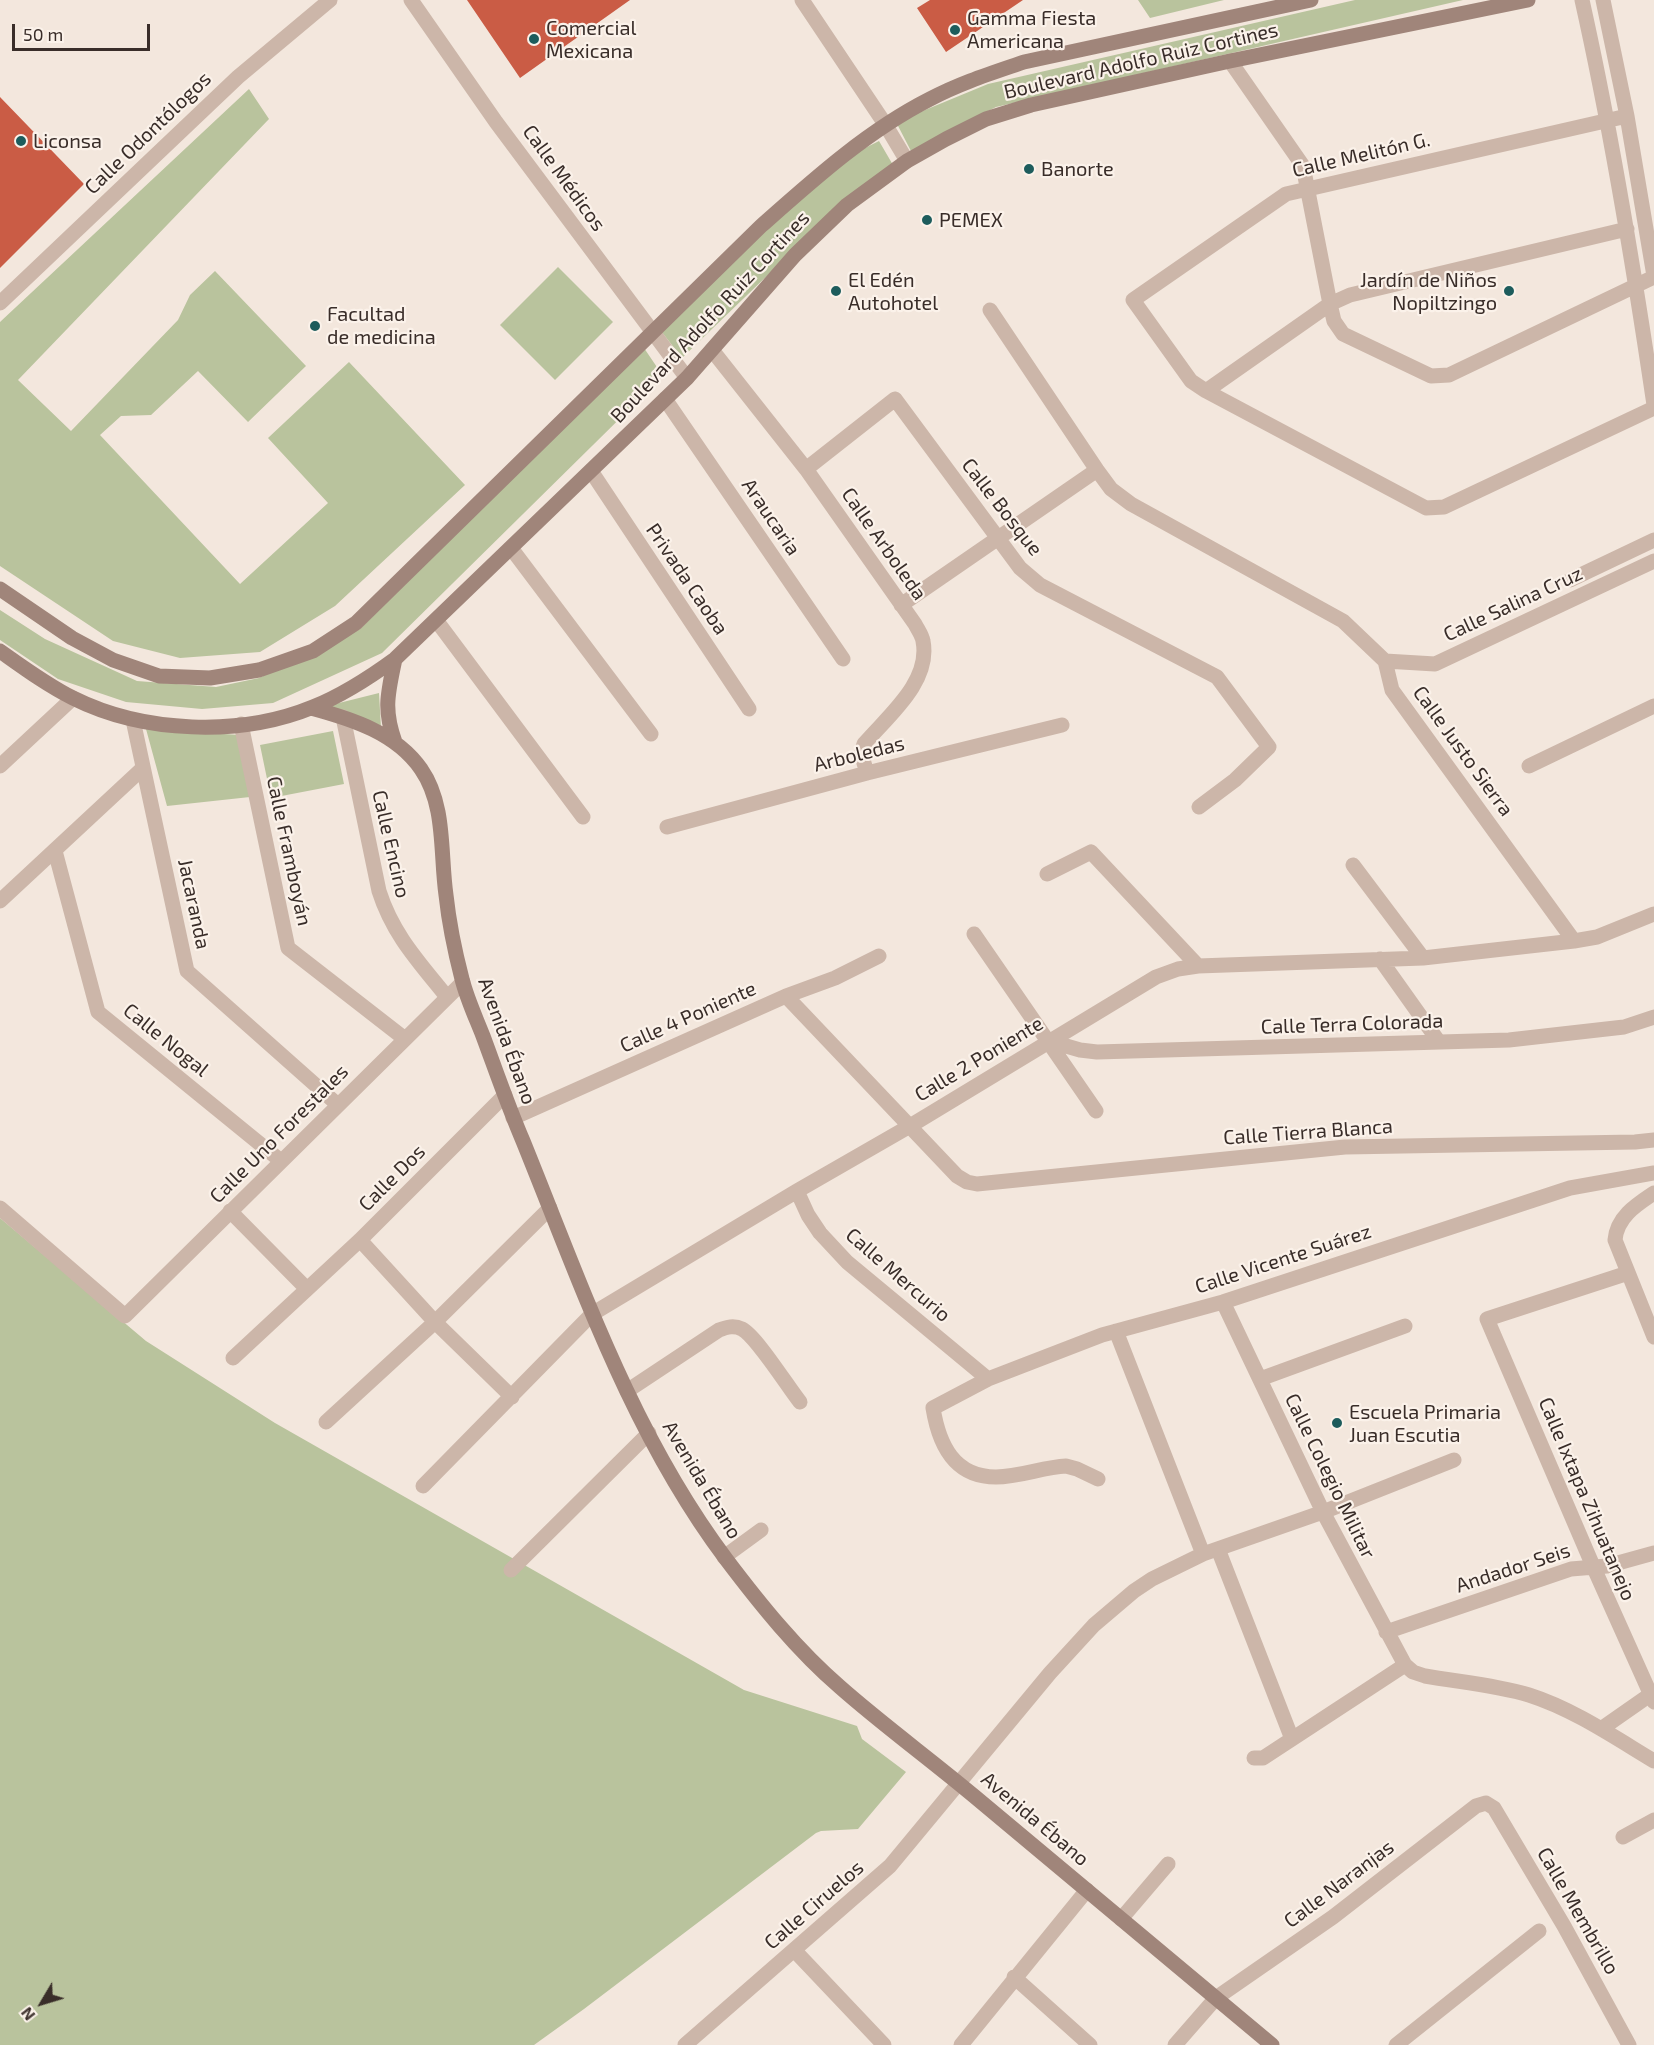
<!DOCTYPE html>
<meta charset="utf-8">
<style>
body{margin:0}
#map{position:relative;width:1654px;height:2045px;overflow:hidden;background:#f3e7dd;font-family:"Exo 2",sans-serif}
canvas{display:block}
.north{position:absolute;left:12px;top:1973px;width:60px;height:60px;-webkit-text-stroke:4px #fbf2ea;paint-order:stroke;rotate:232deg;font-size:16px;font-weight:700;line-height:24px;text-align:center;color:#392d29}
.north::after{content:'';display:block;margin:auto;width:21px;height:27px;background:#392d29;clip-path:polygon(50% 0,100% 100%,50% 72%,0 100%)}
.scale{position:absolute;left:12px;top:24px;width:138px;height:27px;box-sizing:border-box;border:3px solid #392d29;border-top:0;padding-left:8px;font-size:18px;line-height:21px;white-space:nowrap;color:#392d29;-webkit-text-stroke:4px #fbf2ea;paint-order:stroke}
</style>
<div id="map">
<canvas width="1654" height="2045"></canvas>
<div class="north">N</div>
<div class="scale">50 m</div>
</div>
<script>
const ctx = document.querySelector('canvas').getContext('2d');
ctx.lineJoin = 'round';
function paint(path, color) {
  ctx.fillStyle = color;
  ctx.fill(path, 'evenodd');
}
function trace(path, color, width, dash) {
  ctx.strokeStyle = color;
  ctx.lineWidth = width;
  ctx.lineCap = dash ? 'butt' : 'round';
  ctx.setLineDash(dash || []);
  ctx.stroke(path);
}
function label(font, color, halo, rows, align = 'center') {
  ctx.font = font + ' "Exo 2",sans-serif';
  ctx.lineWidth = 4.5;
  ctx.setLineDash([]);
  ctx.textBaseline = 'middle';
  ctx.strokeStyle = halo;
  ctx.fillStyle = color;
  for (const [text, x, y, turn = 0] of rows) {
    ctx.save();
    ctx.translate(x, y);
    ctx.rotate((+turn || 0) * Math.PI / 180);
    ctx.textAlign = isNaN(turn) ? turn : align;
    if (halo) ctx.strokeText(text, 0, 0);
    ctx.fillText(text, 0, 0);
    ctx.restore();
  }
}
const green = new Path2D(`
 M1138,0H1224L1150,18Z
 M1355,0H1463L996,107L911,151L896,122L988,84Z
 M249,89L269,119L18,380L71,431L178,320L190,295L215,271L306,366L248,422L198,371L151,415L121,416L100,435L240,584L328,503L268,438L349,362L465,485L335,606L260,652L180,658L113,641L0,566V322Z
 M879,141L893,165L834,211L682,358L661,331L810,187L845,158Z
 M558,267L613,322L555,380L500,325Z
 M644,348L663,376L382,653L273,703L202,709L126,702L58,679L0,640V610L45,639L137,681L216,687L259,678L360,629Z
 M379,693L381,728L327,706Z
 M146,729L240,735L250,797L167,806Z
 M333,731L344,784L271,798L260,745Z
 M0,1218L146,1341L275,1423L744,1690L857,1726L862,1739L906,1772L858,1829L821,1831L816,1833L584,2009L534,2045H0Z`);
const building = new Path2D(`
 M467,0H630L520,78Z
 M930,0H1023L946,52L917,8Z
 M0,97L84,184L0,268Z`);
const minor = new Path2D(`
 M411,0L496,122L687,378
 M802,0L885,124L907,161
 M1582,0C1612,134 1634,269 1654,405
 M1603,0L1627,116L1654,276
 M1230,61L1303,166L1330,304L1334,321L1343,334L1431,376L1449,375L1654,277
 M1627,116L1286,194L1133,300L1191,381L1206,391L1426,508L1444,507L1654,408
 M0,303L238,77L330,0
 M990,310L1097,470L1111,489L1131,504L1343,621L1385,661L1392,690L1574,941
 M712,350L806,469L915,624C918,630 922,635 923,641C931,682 888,716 864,744L861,753L867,773
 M1206,391L1330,304L1350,295L1627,229
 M665,399L843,659
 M806,469L895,399L1020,568L1040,585L1217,677L1269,747L1235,780L1199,807
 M591,471L749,709
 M511,548L651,734
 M1570,580L1654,540
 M901,605L1097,470
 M436,620L583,817
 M1385,661L1435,664L1654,561
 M343,717L379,891C393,935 419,962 447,997
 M133,720L187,971L338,1105
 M241,724L288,948L405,1039
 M0,766L73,698
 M1529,766L1654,706
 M667,827L867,773L1062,725
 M55,851L98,1012L281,1161
 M1353,865L1423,958
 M1047,874L1091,852L1198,966
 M0,901L143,768
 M974,934L1096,1111
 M1380,959L1439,1042
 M786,996L957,1176L967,1182L977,1184L1345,1147L1635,1142L1654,1140
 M1049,1041L1080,1050L1097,1052L1509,1040L1624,1027L1654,1017
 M513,1118L786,996L835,978L879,956
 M797,1191L808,1215L820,1233L847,1262L988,1379
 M1654,1193C1636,1205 1617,1217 1615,1240L1654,1337
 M0,1208L125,1316L463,982
 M230,1211L307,1289
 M360,1240L435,1322L512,1397
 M1628,1273L1487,1319L1593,1566L1654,1702
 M1223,1302L1323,1512L1405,1665L1413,1672L1425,1676C1459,1682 1496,1685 1529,1695C1573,1709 1614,1737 1654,1761
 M1116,1331L1203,1554
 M233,1358L360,1240L505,1095
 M1260,1379L1405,1326
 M627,1391L719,1330C727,1327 734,1325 742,1329C756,1336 788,1387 800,1402
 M326,1422L435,1322L550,1208
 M1098,1479L1077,1469L1066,1466C1043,1467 1020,1477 996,1477C954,1477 939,1445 933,1408L988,1379L1102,1335L1223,1302L1570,1188L1654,1173
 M423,1486L592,1314L797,1191L910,1126L1156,977L1178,969L1198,966L1423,958L1574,941L1597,937L1654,914
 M1218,1549L1292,1739
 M724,1557L761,1530
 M511,1570L649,1433
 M1386,1632L1571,1569L1607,1566L1654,1553
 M1601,1729L1654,1692
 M1254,1758H1263L1405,1665
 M1623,1837L1654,1820
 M1121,1919L1168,1864
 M794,1950L884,2045
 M1014,1977L1090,2045
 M685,2045L890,1866L1050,1673L1094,1625L1134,1591L1152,1579L1203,1554L1323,1512L1454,1460
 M961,2045L1087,1890
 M1175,2045L1216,1998L1333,1917L1476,1806L1486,1803L1494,1808L1564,1926L1629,2045
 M1396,2045L1539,1931`);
const secondary = new Path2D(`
 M0,589L72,638L113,660L159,676L210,678L259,670L313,651L356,623L761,226C814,179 867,131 930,99C960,83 992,73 1024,62L1311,0
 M0,651C24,668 47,685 73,698C143,733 240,737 313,707C343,695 369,678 395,659L687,378L795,255L847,205L907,161L946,139L986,119L1031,105L1230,61L1528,0
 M311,708C352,719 396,733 421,769C446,805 440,853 446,895C449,923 455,952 462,979C467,999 476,1018 483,1036C496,1071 508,1106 523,1141C581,1284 632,1434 726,1559C760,1604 797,1650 840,1687C883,1725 930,1759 974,1796C1073,1879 1173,1962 1272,2045
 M395,742C383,709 388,693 395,659`);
const markers = [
 [955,30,6,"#1d5c5c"],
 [534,39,6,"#1d5c5c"],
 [21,141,6,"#1d5c5c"],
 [1029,169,6,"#1d5c5c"],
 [927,220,6,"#1d5c5c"],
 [836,291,6,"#1d5c5c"],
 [1509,291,6,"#1d5c5c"],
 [315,326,6,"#1d5c5c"],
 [1337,1423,6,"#1d5c5c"]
];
const poiNames = [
 ["Gamma Fiesta",967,18],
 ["Americana",967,41],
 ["Comercial",546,28],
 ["Mexicana",546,51],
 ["Liconsa",33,141],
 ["Banorte",1041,169],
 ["PEMEX",939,220],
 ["El Edén",848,280],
 ["Autohotel",848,303],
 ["Jardín de Niños",1497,280,"right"],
 ["Nopiltzingo",1497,303,"right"],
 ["Facultad",327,314],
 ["de medicina",327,337],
 ["Escuela Primaria",1349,1412],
 ["Juan Escutia",1349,1435]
];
const streetNames = [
 ["Boulevard Adolfo Ruiz Cortines",1141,61,-13],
 ["Calle Odontólogos",148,133,-44],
 ["Calle Melitón G.",1361,155,-13],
 ["Calle Médicos",564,178,54],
 ["Boulevard Adolfo Ruiz Cortines",710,317,-47],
 ["Calle Bosque",1002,507,52],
 ["Araucaria",771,517,56],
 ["Calle Arboleda",884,544,55],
 ["Privada Caoba",687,579,56],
 ["Calle Salina Cruz",1513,604,-25],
 ["Calle Justo Sierra",1463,751,54],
 ["Arboledas",859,754,-14],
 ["Calle Encino",391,844,77],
 ["Calle Framboyán",289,851,78],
 ["Jacaranda",194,904,78],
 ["Calle 4 Poniente",688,1017,-24],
 ["Calle Terra Colorada",1352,1024,-2],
 ["Calle Nogal",166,1040,39],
 ["Avenida Ébano",507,1041,70],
 ["Calle 2 Poniente",979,1059,-31],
 ["Calle Tierra Blanca",1308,1132,-4],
 ["Calle Uno Forestales",279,1134,-45],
 ["Calle Dos",392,1178,-45],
 ["Calle Vicente Suárez",1283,1259,-18],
 ["Calle Mercurio",898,1275,41],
 ["Calle Colegio Militar",1330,1476,64],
 ["Avenida Ébano",702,1480,59],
 ["Calle Ixtapa Zihuatanejo",1587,1499,67],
 ["Andador Seis",1513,1568,-18],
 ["Avenida Ébano",1035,1819,40],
 ["Calle Naranjas",1339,1884,-37],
 ["Calle Ciruelos",814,1905,-41],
 ["Calle Membrillo",1578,1911,60]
];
paint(green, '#b9c39d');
paint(building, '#ca5c45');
trace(minor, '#ccb6a9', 15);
trace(secondary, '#a0857a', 15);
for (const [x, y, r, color] of markers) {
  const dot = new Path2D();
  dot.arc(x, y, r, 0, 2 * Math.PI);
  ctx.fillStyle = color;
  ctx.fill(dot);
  trace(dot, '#fbf2ea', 2);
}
label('20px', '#392d29', '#fbf2ea', poiNames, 'left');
label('20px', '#392d29', '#fbf2ea', streetNames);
</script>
